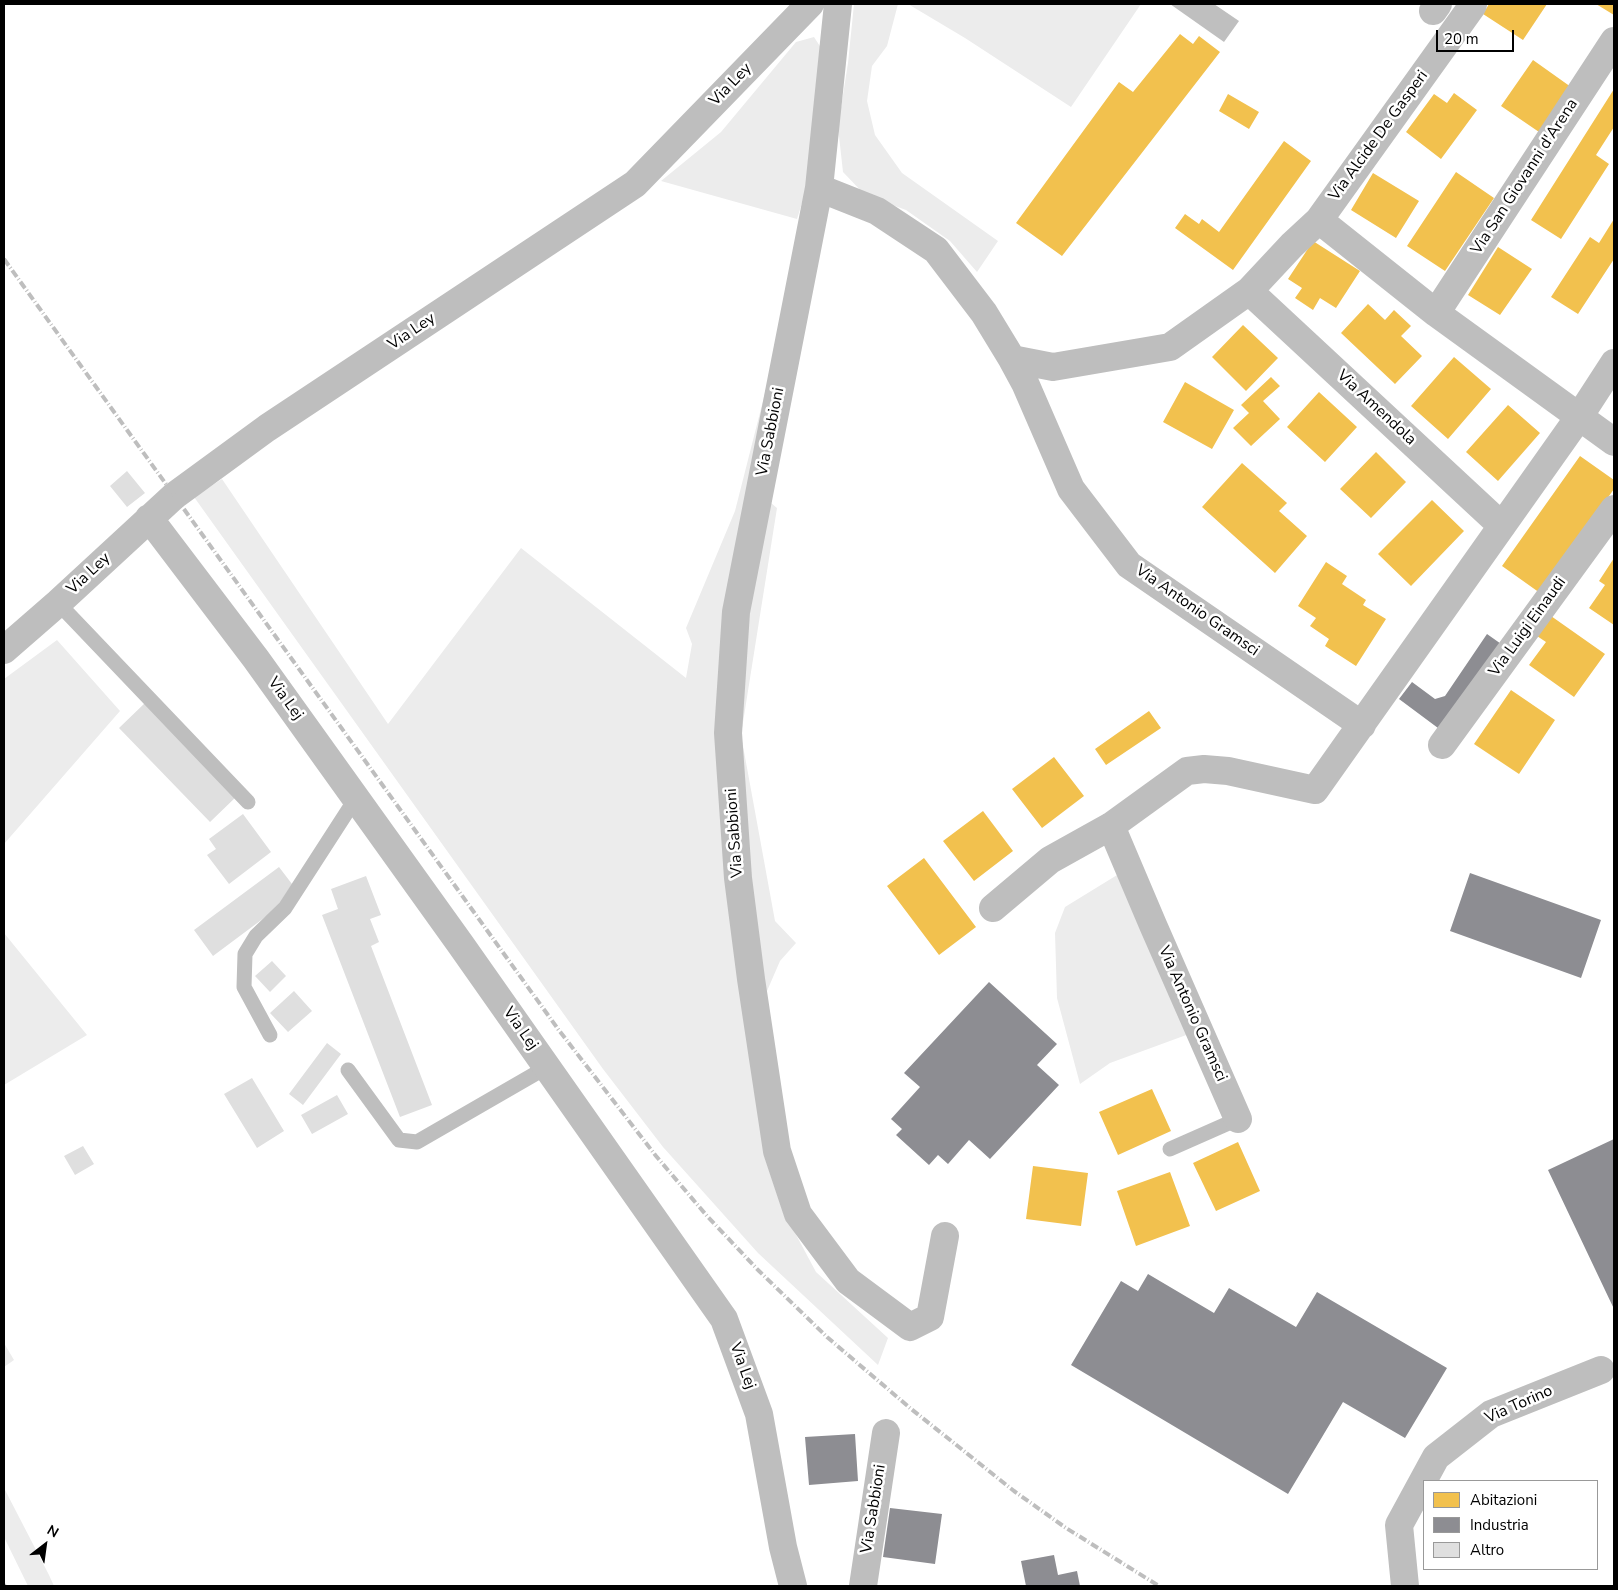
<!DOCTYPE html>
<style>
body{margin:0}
#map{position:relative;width:1618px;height:1590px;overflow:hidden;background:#fff;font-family:"Nunito Sans",sans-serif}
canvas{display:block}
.frame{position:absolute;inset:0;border:5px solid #000;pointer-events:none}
.legend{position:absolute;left:1423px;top:1480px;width:175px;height:90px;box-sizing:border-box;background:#fff;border:1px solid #999;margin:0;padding:6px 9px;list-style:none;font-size:15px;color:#000}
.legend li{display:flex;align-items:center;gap:10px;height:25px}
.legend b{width:25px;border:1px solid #999}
.north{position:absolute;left:20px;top:1520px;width:50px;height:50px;-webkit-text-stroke:4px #fff;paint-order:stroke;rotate:30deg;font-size:14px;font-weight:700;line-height:20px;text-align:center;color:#000}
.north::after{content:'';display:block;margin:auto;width:18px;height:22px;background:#000;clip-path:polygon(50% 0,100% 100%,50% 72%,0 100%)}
.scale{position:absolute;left:1436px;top:30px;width:78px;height:22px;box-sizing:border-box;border:2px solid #000;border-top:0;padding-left:6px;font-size:15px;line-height:18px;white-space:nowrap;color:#000;-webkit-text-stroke:4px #fff;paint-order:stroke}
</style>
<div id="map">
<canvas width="1618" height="1590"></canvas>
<div class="frame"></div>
<ul class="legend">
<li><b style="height:14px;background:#f2c14e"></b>Abitazioni</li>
<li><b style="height:14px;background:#8d8d92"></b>Industria</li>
<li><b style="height:14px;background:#dfdfdf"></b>Altro</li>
</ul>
<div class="north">N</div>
<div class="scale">20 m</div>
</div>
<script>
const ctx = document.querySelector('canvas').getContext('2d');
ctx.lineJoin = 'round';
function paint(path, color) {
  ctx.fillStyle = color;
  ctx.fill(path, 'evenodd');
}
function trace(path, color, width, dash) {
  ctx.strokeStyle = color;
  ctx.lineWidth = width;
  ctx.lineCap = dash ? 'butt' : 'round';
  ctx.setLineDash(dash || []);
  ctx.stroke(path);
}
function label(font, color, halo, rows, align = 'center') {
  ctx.font = font + ' "Nunito Sans",sans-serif';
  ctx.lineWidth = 5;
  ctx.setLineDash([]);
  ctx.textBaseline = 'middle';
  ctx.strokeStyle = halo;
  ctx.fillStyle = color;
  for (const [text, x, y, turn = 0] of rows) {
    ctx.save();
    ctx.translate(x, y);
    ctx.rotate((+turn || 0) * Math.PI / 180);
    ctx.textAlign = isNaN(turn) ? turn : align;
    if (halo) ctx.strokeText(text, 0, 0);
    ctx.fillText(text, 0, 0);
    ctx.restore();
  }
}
const green = new Path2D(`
 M854,4H898L887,46L872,66L867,101L875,135L902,173L998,241L977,272L950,241L906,210L865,195L843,172L838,127L848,63Z
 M908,4H1141L1071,107L965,38Z
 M814,37L825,54L807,187L797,219L661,181L721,132L796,42Z
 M767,385L716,738L786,1216L816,1272L888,1338L878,1365L758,1253L663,1147L603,1069L194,497L222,479L388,724L521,548L686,678L692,644L686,628L735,511Z
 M765,498L777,508L741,735L775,921L796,943L780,961L767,991L760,982L734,734L743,611Z
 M57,640L120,711L4,844V679Z
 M1122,872L1189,1034L1110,1063L1080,1084L1057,998L1055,933L1065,907Z
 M4,933L87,1035L4,1085Z
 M4,1343L14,1360L4,1367Z
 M4,1488L49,1575L54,1586H28L4,1537Z`);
const water = new Path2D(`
 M1170,4H1214L1239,21L1224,42Z`);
const homes = new Path2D(`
 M1489,4H1547L1523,40L1483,14Z
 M1596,4H1614V15Z
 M1180,34L1193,44L1199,36L1220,52L1062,256L1016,223L1119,82L1133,92Z
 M1533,60L1571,87L1539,132L1501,106Z
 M1614,89V127L1596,155L1609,164L1561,239L1531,220Z
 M1454,93L1477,110L1441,159L1406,132L1434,94L1447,103Z
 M1228,94L1259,112L1249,129L1219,111Z
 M1284,141L1311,161L1233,270L1175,228L1185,214L1199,224L1202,219L1219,232Z
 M1456,172L1494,198L1445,271L1407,246Z
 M1373,173L1419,201L1396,238L1351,210Z
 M1614,219V259L1578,314L1551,297L1590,237L1599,243Z
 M1313,241L1360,271L1336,308L1320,298L1313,310L1295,298L1302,288L1288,279Z
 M1498,247L1532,269L1500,315L1468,295Z
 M1368,304L1385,320L1394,310L1411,326L1401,336L1422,356L1395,384L1341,333Z
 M1243,325L1278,358L1246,391L1212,357Z
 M1454,357L1491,389L1448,439L1411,406Z
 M1271,377L1280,386L1263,401L1280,419L1251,446L1233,428L1249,413L1241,405Z
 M1185,382L1234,410L1212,449L1163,422Z
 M1319,392L1357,427L1325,462L1287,427Z
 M1508,405L1540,433L1498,481L1466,452Z
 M1376,452L1406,482L1371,518L1340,489Z
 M1580,456L1614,480V489L1540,593L1502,566Z
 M1242,463L1287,503L1279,511L1307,536L1275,573L1202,507Z
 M1432,500L1464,531L1411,586L1378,554Z
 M1614,558V625L1589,608L1605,585L1599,581Z
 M1326,562L1347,576L1342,584L1366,600L1363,605L1386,619L1356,666L1325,646L1329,639L1310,626L1316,618L1298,606Z
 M1551,616L1605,654L1574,697L1529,665L1546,642L1537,636Z
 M1511,690L1555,720L1519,774L1474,744Z
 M1149,711L1161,728L1106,765L1095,749Z
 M1054,757L1084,796L1042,828L1012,789Z
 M983,811L1013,851L974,881L943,841Z
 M924,858L976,927L939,955L887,886Z
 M1152,1089L1171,1131L1118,1155L1099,1112Z
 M1238,1142L1260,1191L1216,1211L1193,1163Z
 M1033,1166L1088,1173L1081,1226L1026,1219Z
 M1170,1172L1190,1226L1136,1246L1117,1191Z`);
const industry = new Path2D(`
 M1487,634L1504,646L1438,728L1399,699L1412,682L1435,699L1445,696Z
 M1470,873L1601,920L1581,978L1450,931Z
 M989,982L1057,1044L1037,1065L1059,1085L990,1159L969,1140L948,1164L938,1155L929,1165L896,1135L902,1129L891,1119L920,1087L904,1073Z
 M1614,1139V1309L1548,1170Z
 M1148,1274L1214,1313L1229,1288L1296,1327L1317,1292L1447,1368L1405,1438L1343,1402L1288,1494L1071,1365L1121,1281L1138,1291Z
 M855,1434L858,1481L809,1485L805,1437Z
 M890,1508L942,1514L935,1564L883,1557Z
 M1054,1555L1058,1575L1077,1571L1080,1586H1026L1021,1561Z`);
const building = new Path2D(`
 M127,471L145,493L127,507L110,486Z
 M146,702L237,796L210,822L119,728Z
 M243,814L271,852L229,884L207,855L216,849L209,839Z
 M279,867L292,884L276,909L213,956L194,930Z
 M366,876L381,915L370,919L379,942L371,946L432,1105L400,1117L322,915L338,909L331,889Z
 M272,961L286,976L270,992L255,976Z
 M294,991L312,1011L288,1032L270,1013Z
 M327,1043L341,1054L303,1105L289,1094Z
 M252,1078L284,1131L257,1148L224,1094Z
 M337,1095L348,1114L312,1134L301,1115Z
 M83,1146L94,1164L75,1175L64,1156Z`);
const lane = new Path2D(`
 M58,603L248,802
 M270,1035L244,987L245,954L256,936L285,908L356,798
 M348,1070L399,1140L417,1142L547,1067
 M1170,1149L1238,1119`);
const street = new Path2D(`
 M838,4L819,188L736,612L728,733L738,878L751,979L777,1151L798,1214L848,1281L910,1327L930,1317L945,1236
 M1433,11L1438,4
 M819,188L877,211L936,250L984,313L1012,359L1025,383L1071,489L1129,565L1362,725
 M1319,220L1436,313L1614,442
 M1249,291L1502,526
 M1436,313L1614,41
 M1012,359L1053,367L1170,347L1249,291L1292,245L1319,220L1473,5L1472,4
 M149,518L256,659L461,945L724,1319L759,1414L783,1547L793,1586
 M4,650L58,603L174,496L267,428L635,184L810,4
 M1442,745L1614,509
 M1111,826L1153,925L1238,1119
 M993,908L1050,860L1111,826L1187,771L1204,769L1228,771L1315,790L1579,417L1614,363
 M863,1586L886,1433
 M1405,1586L1399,1525L1436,1457L1491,1414L1601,1370`);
const rail = new Path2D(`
 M4,259L558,1029L656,1156L707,1216L758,1270L827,1337L910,1408L1014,1491L1066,1528L1159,1586
 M4,1585L5,1586`);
const streetNames = [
 ["Via Ley",731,85,-46],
 ["Via Alcide De Gasperi",1379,136,-54],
 ["Via San Giovanni d'Arena",1525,177,-57],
 ["Via Ley",412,332,-34],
 ["Via Amendola",1376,408,43],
 ["Via Sabbioni",771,432,-79],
 ["Via Ley",89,574,-43],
 ["Via Antonio Gramsci",1197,611,35],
 ["Via Luigi Einaudi",1528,627,-54],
 ["Via Lej",285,699,54],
 ["Via Sabbioni",735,833,-94],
 ["Via Antonio Gramsci",1192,1014,66],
 ["Via Lej",520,1029,55],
 ["Via Lej",742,1366,70],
 ["Via Torino",1519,1405,-24],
 ["Via Sabbioni",874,1509,-81]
];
paint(green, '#ececec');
paint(water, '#bfbfbf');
paint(homes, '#f2c14e');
paint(industry, '#8d8d92');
paint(building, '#dfdfdf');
trace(lane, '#bebebe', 15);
trace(street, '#bebebe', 28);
trace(rail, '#bebebe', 4, [8, 2.5, 1, 2.5]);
label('16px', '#000', '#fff', streetNames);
</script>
